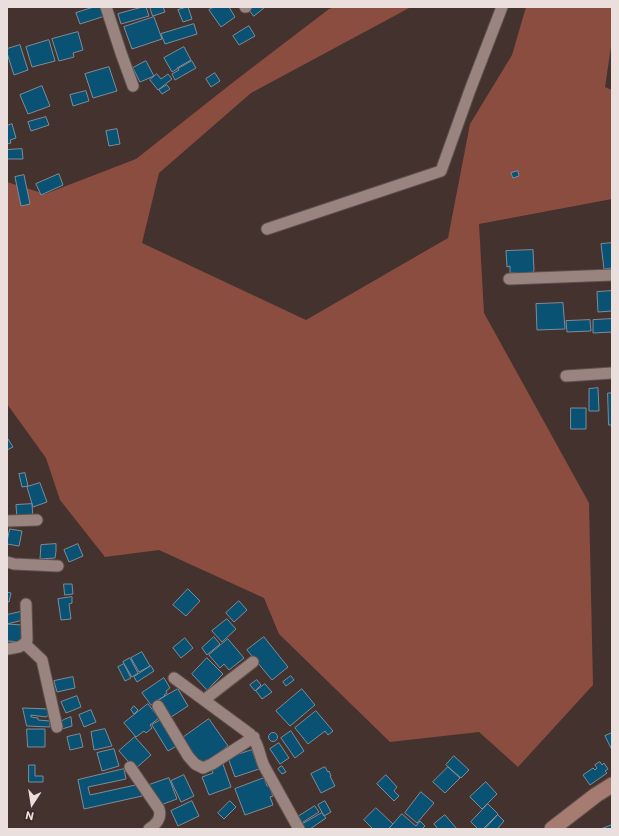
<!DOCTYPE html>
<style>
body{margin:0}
#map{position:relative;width:619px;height:836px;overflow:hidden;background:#44322e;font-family:Commissioner,sans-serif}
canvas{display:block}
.frame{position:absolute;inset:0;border:8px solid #eadfdc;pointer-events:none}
.north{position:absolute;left:12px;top:784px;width:40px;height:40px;-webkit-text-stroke:3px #392824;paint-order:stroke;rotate:192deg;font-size:11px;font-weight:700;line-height:16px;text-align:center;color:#eadfdc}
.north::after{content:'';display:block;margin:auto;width:14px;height:18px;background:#eadfdc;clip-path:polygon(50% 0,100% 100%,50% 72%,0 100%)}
</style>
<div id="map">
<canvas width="619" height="836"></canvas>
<div class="frame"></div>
<div class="north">N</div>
</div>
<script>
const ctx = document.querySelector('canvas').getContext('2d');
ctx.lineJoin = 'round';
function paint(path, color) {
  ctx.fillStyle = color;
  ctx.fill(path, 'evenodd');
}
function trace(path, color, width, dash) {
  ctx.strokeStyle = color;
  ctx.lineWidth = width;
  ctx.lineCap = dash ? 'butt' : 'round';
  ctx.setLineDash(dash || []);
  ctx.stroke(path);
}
const green = new Path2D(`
 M335,7H411L251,93L159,173L142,243L306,320L448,238L470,124L512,55L526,7H612V40L605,87L612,90V199L479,224L484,313L589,503L593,685L518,767L479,732L390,742L279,634L264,598L159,550L105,557L60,500L46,458L7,404V182L45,194L136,159L236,80L329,9Z`);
const building = new Path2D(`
 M94,7H102L105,16L80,24L76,13Z
 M143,7H146L149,16L121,24L118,14Z
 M150,7H163L165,12L153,16Z
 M187,7H188L192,19L183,22L178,10Z
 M214,7H229L235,17L221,27L209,10Z
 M247,7H265L254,16Z
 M154,17L162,39L132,49L124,27Z
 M194,24L197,34L165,44L161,34Z
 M249,26L255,36L239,45L233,36Z
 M78,32L83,50L73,53L74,57L59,61L52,39Z
 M49,40L55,61L32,67L26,47Z
 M20,45L28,70L14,75L7,53V49Z
 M184,47L191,60L177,68V69L172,72L164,58Z
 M146,61L154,76L140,82L133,68Z
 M192,61L196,68L175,80L172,74L179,70L178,69Z
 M109,67L117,91L93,98L85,74Z
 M215,73L220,81L211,87L206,79Z
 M157,74L161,79L168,74L172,79L158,90L150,80Z
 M167,85L170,89L162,94L159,90Z
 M42,86L50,106L28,114L20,95Z
 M86,91L89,101L73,106L70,95Z
 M46,117L49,125L31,131L28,122Z
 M12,124L16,138L10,140L11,143L7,144V126Z
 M117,129L120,144L109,146L106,131Z
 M22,149L23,159H7V150Z
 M518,171L519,176L513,178L511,173Z
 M59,174L63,185L41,195L36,184Z
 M24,175L30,204L21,206L15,177Z
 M612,243V268L604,269L601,244Z
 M533,250L534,270L532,274L516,275V273H510V266L507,267L506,251Z
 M612,291V311L598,312L597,292Z
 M563,303L565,329L537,330L536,304Z
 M612,319V332L593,333V320Z
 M590,320L591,331L567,332L566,321Z
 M598,388L599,411H589V389Z
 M608,393H612V425H609Z
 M571,408H586V429H571Z
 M7,439H8L13,447L7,450Z
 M25,473L28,486L22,487L19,474Z
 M40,483L47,502L33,507L27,487Z
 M32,504L33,518L17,519L16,505Z
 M10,529L22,531L19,546L7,544Z
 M56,544V551L55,558L40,559L41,545Z
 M78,544L83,556L69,562L64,550Z
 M64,584H72L73,594L65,595Z
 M188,589L200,601L186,616L173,605Z
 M7,592L11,593L9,602L7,601Z
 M72,597V603L69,604L71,619L61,620L58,599Z
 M239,601L247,610L234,622L226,613Z
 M20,612L23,620L7,624V615Z
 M227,619L236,629L222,642L212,631Z
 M7,624L22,625V642L7,641Z
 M214,637L220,644L207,655L202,648Z
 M264,637L288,667L272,680L247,650Z
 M185,638L193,648L181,658L173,648Z
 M228,639L244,658L229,670L224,664L220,668L209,655Z
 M142,652L150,666L139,672L131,658Z
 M130,658L138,673L132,677L123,662Z
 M207,658L223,674L207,690L192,674Z
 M124,664L131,678L125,681L118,667Z
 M151,666L154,671L137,682L134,677Z
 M291,676L294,680L286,686L283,682Z
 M73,677L75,688L57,692L54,681Z
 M164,678L170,688L166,691L167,693L164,695L165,696L151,705L142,693Z
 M257,680L261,685L255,691L250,685Z
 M265,684L272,692L262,699L256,691Z
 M178,689L188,706L168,719L157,701Z
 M302,689L315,705L290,726L276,711Z
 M77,696L81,707L66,713L61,702Z
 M148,704L159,718L150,725L152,728L146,733L144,731L136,737L124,723Z
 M134,706L138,710L134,714L131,710Z
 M23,708L50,709V714L46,717L31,715V717L38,718V720L50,721V727L27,726Z
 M91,710L96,722L84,727L79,715Z
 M316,711L333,731L328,735L325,731L308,744L295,728Z
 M71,717L72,726L62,729L60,722L63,720Z
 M164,718L180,744L168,751L152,725Z
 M209,719L228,746L201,766L181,739Z
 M27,729H45V747H28Z
 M105,729L112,746L94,750L91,732Z
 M291,731L304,751L295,758L281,738Z
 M268.5 737a4.5 4.5 0 1 1 9 0a4.5 4.5 0 1 1-9 0Z
 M612,733V750L605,736Z
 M80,734L83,747L70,750L67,737Z
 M135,737L151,755L135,769L119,751Z
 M279,743L289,758L280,764L270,749Z
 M114,749L119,766L102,771L97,753Z
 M252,750L259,769L235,777L228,758Z
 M454,756L469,770L461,778L446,765Z
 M600,762L602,765L604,763L608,769L605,771L607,773L590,785L583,775L593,768L595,770L597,768L595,765Z
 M223,764L231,787L209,795L202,777L213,773L211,768Z
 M29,765H35V776H43V782H29Z
 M282,766L286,772L282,774L278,769Z
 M325,767L328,772L329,771L331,776H330L335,786L321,793L311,774Z
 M448,767L460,778L445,793L433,782Z
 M124,769L126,779L88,787L90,795L140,784L142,796L84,809L78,780Z
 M184,775L194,796L181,802L171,781Z
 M386,775L397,787L394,791L399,796L394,801L377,784Z
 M169,778L177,799L158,806L149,785Z
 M264,778L267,786H269L273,796L270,797L273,805L245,815L235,789Z
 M486,782L497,794L482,809L470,797Z
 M421,792L434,803L417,823L405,813Z
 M192,801L199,816L178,826L171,811Z
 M230,801L236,807L224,819L218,813Z
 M325,801L331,812L324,816L318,805Z
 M488,804L498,814L483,829H478L471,822Z
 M315,806L319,812L300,824L296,818Z
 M376,808L393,824L388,829H373L364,820Z
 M322,813L326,818L310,829H303L301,825Z
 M402,814L416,826L420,821L425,826L422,829H389Z
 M445,815L457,829H438L434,824Z
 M498,815L504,821L497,829H485Z
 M612,825V829H601Z`);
const street = new Path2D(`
 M106,7L121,53L133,86
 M245,7H246
 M267,229L441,171L470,90L502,7
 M509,279L612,275
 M566,376L612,373
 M7,521L37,520
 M7,562L14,564L58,566
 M25,644L42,660L57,727
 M7,649C15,648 23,648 27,640L26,604
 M174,678L250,734C259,743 259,755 264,766L299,829
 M204,700L253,662
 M158,706L188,756L195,764L203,768L212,764L254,737
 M130,767L159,809C162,819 156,824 149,829`);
const secondary = new Path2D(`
 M552,829L596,795L612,785`);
paint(green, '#8b4d3f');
paint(building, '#095274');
trace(building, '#7b8d99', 1);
trace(street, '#60514d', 13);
trace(secondary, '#60514d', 17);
trace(street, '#99847f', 11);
trace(secondary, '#a67b71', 15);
</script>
